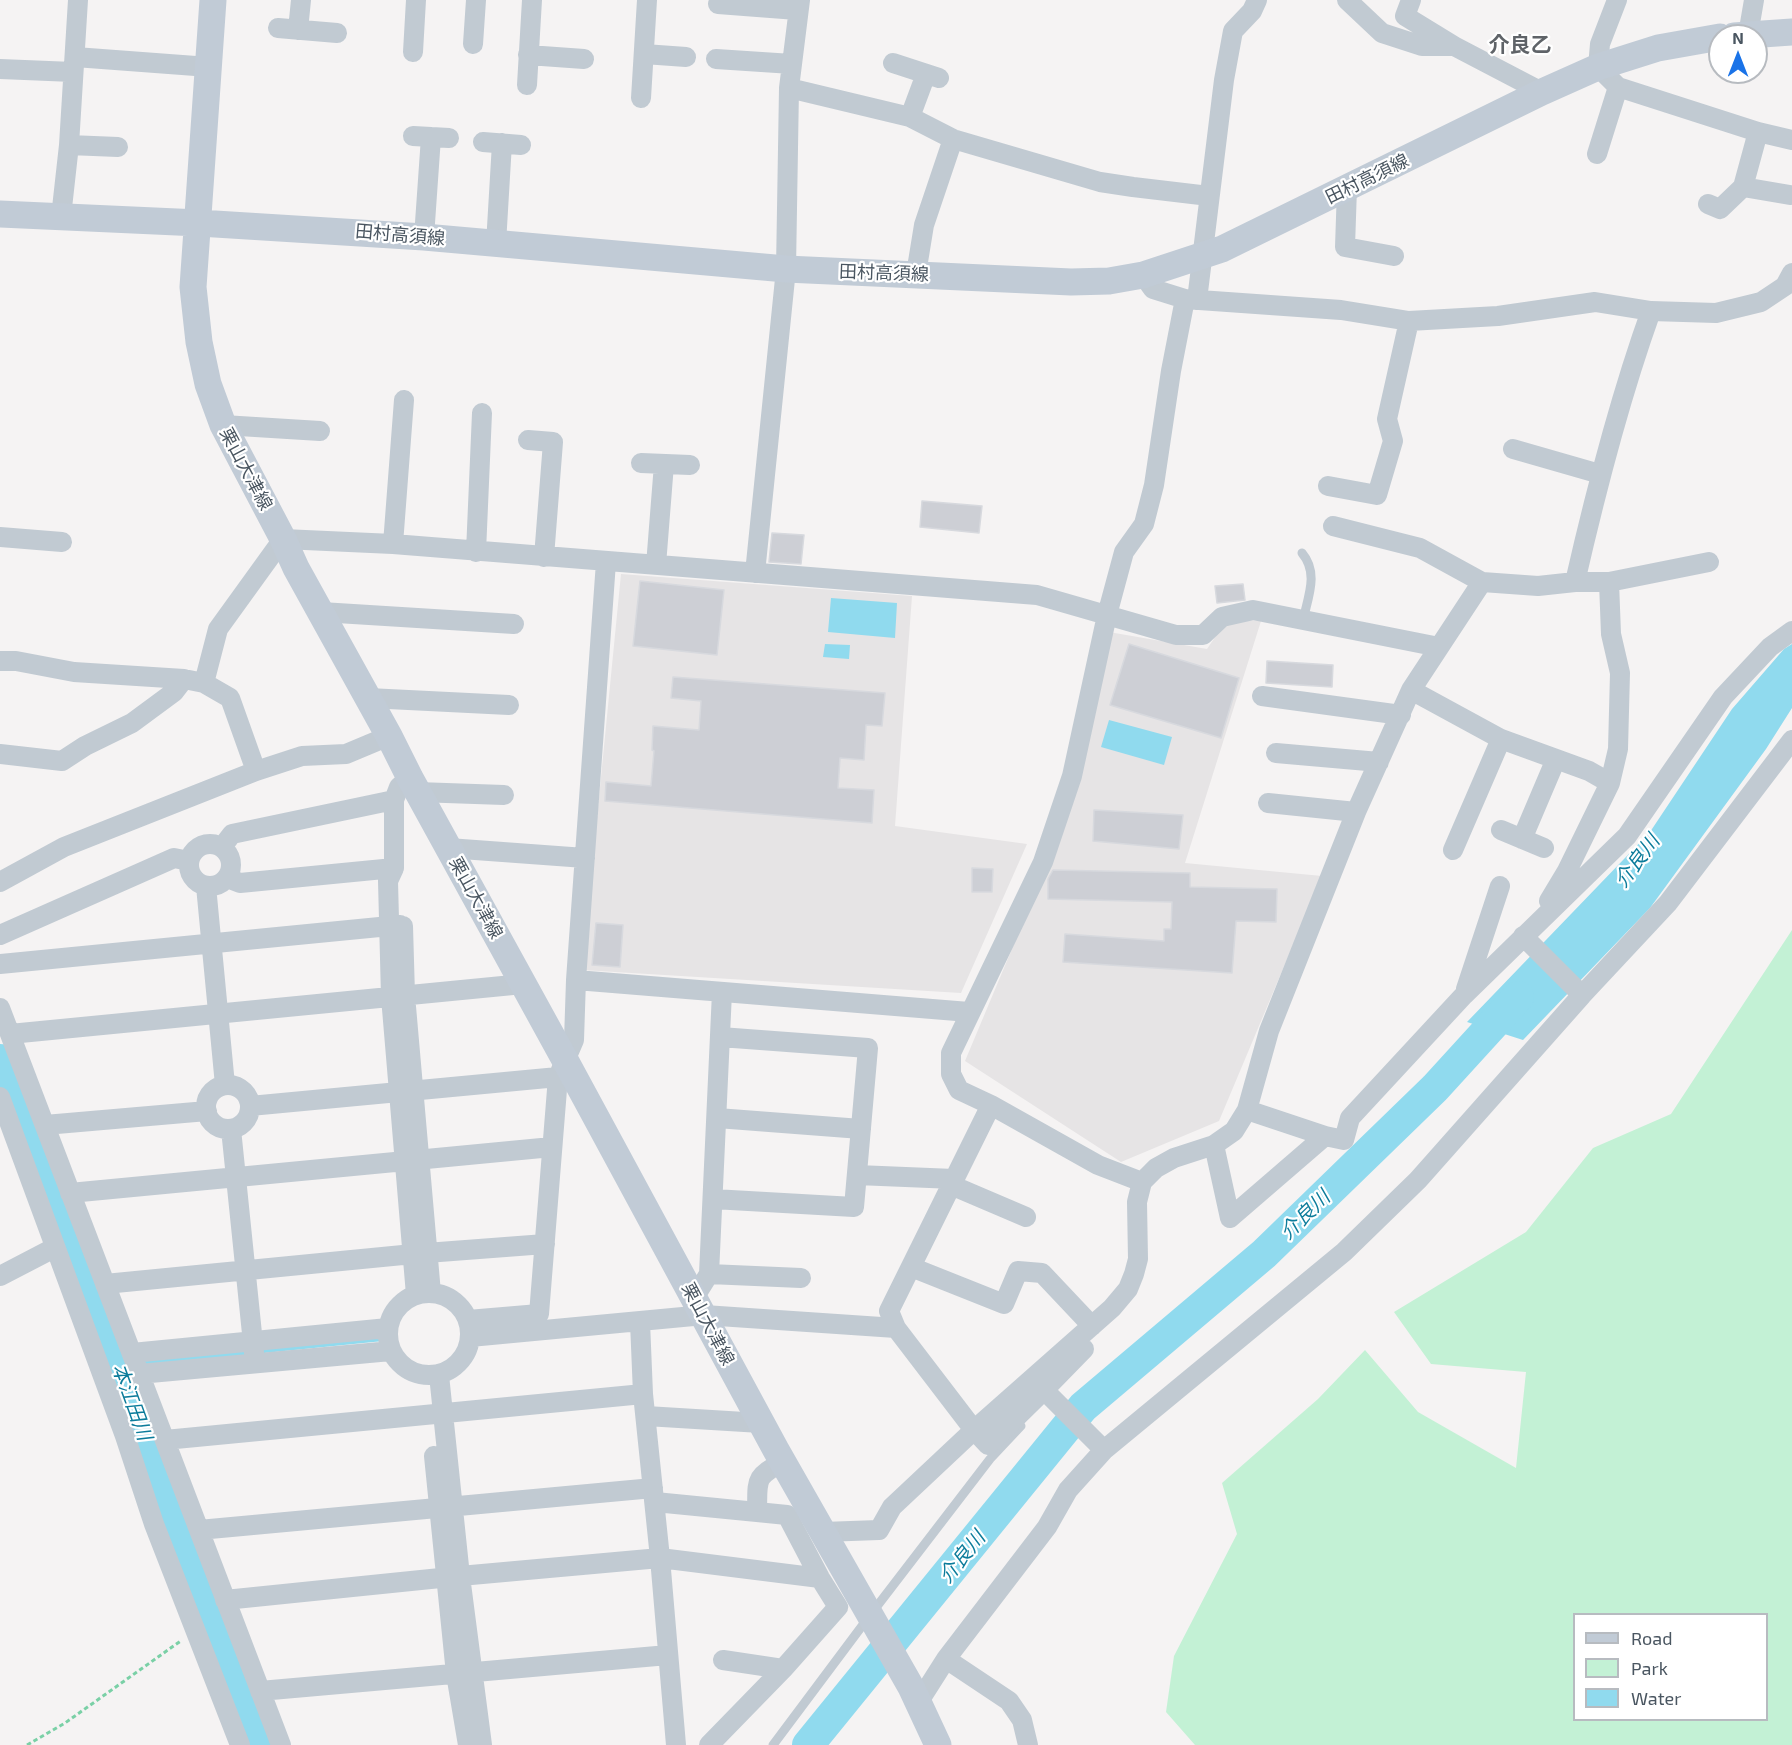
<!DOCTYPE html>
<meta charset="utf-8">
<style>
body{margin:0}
#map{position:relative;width:1792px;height:1745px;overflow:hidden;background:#f5f3f3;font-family:"Exo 2",sans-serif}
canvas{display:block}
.legend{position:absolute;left:1573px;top:1613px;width:195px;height:108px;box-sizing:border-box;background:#fff;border:2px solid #b7bbc0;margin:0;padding:8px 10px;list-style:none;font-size:18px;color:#4a5661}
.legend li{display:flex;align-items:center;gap:12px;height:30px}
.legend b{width:30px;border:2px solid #b7bbc0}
.north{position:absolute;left:1708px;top:24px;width:60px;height:60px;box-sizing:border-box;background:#fff;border:2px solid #b7bbc0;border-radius:50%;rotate:0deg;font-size:16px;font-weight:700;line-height:24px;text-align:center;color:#4a5661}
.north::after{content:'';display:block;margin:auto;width:21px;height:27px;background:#1a73e8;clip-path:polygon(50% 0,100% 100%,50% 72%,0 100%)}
</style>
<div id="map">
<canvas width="1792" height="1745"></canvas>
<ul class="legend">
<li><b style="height:8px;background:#c1cbd6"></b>Road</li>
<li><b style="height:16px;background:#c3f1d5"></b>Park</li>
<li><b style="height:16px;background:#90daee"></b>Water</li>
</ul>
<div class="north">N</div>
</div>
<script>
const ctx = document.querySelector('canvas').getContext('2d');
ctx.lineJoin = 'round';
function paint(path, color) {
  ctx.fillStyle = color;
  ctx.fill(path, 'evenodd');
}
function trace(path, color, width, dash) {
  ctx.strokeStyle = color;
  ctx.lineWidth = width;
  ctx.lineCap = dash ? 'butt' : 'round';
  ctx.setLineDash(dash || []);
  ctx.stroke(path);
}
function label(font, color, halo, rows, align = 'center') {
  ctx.font = font + ' "Exo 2","Noto Sans JP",sans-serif';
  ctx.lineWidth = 4.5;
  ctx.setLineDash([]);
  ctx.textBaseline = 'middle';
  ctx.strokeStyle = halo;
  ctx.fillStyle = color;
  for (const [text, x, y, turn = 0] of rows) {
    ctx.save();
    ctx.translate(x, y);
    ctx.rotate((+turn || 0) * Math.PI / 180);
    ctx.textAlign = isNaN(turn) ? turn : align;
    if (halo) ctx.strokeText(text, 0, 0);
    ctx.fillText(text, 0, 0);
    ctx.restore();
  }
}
const education = new Path2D(`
 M621,574L912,596L895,826L1027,844L961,993L582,970Z
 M1228,618L1261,621L1185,863L1322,876L1219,1121L1121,1162L965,1061L1071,808L1109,632L1207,649Z`);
const green = new Path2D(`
 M1792,930V1745H1195L1166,1712L1174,1656L1237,1534L1222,1483L1318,1399L1365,1350L1418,1412L1516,1468L1526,1372L1431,1364L1394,1312L1526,1232L1593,1148L1671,1114ZM1574,1614H1766V1720H1574Z`);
const water = new Path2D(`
 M831,598L897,603L895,638L828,632Z
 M825,644L850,645L849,659L823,657Z
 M1792,644V708L1766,749L1650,908L1523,1040L1467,1022L1650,832L1732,709L1784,649Z
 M1109,720L1172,737L1164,765L1101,747Z`);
const stream = new Path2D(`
 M141,1363L378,1339
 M117,1366L132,1364`);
const river = new Path2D(`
 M0,1060L61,1210L124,1386L259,1745
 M808,1745L1083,1407L1264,1254L1435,1088L1518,997`);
const building = new Path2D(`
 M922,501L982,506L979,533L920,527Z
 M772,533L804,535L801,564L769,562Z
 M640,581L724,590L717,655L633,646Z
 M1243,584L1245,600L1217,603L1215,586Z
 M1129,644L1239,678L1221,738L1110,705Z
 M1267,661L1333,665L1332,687L1266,683Z
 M673,677L885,693L882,726L866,725L864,760L840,758L838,788L874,790L872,823L605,801L606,782L651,786L654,751L652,750L653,726L699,730L701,701L671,698Z
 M1094,810L1183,815L1179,849L1093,841Z
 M972,868L993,869L992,892H972Z
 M1053,870L1190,873V887L1277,889L1276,922L1236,921L1232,973L1063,962L1065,934L1164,941V929H1171L1172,902L1048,899V879Z
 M596,923L623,925L620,967L592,965Z`);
const path = new Path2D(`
 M27,1745L65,1723L182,1640`);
const lane = new Path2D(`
 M1302,553C1319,573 1308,597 1303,620
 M773,1745L871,1614L990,1459L1021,1426`);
const street = new Path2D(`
 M1347,0L1382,33L1422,46H1454L1542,92
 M1411,0L1405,16L1454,46
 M1617,0L1600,44L1598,67L1618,87L1758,132L1792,140
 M718,4L797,10
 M278,28L337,33
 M298,30L301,0
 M1748,35L1754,0
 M473,44L476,0
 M413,52L416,0
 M644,54L686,57
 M528,55L584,59
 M75,57L209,67
 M716,59L792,64
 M893,63L939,78
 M0,69L73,72
 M527,85L532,0
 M789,88L910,117L953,139L1100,182L1133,187L1209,196
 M641,98L647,0
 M910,117L926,74
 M413,136L449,138
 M483,142L521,145
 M69,145L118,147
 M1597,154L1618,87
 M1743,187L1790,195
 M1347,188L1345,247L1394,256
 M1708,204L1720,209L1743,187L1758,132
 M61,217L69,145L78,0
 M424,237L431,137
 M496,244L502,143
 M916,274L924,225L953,139
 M1143,275L1153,289L1185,299L1341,310L1409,321L1498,316L1595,302L1651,311L1716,313L1761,302L1785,286L1792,273
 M1197,300L1224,80L1233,31L1252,11L1257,0
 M223,425L320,431
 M528,440L553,442L544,557
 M1513,449L1600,474
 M641,463L690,465
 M1328,486L1377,495L1393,441L1387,419L1409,321
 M1333,526L1420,548L1482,582L1538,586L1575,582H1609L1709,562
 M0,537L62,542
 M393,544L404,400
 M476,552L482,413
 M656,565L664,464
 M755,573L786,269L789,88L800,0
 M1575,582C1596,490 1619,400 1651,311
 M321,612L514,624
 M0,661H16L74,672L184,679L204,683L230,698L256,771
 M204,683L218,629L283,539L393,544L1037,595L1176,635H1203L1222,617L1253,610L1439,647
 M1411,690L1501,739L1589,771L1610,783
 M1262,696L1401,715
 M368,698L509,705
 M1276,753L1379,762
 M0,754L62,761L85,746L132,723L174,692L184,679
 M410,778L399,787L394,800V868L388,881L391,997L416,1295
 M417,792L504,795
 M1268,803L1356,812
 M1501,830L1544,848
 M1522,839L1556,759
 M189 865a21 21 0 1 1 42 0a21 21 0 1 1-42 0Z
 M222,847L232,834L394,800
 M448,848L585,858
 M1453,850L1501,739
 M227,878L240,883L394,868
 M0,882L64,847L256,771L302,756L346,754L389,736
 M206,886L225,1085
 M1549,901L1567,871L1610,783L1618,749L1620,673L1611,634L1609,582
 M403,926L405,995L431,1293
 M0,935L174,858L189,861
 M1523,936L1582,995
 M0,964L400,925
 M576,980L969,1012
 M1466,989L1500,886
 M0,1008L281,1745
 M10,1034L523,984
 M206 1107a22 22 0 1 1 44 0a22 22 0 1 1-44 0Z
 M0,1097L125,1436L154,1524L240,1745
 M991,1105L889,1311L896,1328L974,1430L988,1445L1044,1390L1104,1450
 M250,1106L558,1077
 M1247,1110L1325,1136
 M717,1118L861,1129
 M45,1125L207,1111
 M231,1129L254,1353
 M1214,1145L1230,1218L1325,1136L1344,1140L1350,1118L1464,995L1627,836L1723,697L1770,647L1792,631
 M857,1175L954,1179
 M1142,1182L1098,1165L991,1105L959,1090L951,1074V1053L1043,862L1072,776L1107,615L1124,552L1144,524L1154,485L1171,371L1185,299
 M951,1185L1026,1217
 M70,1193L552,1147
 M713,1199L854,1207L868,1048L720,1037
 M911,1267L1004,1304L1018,1271L1042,1273L1092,1326
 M709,1274L801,1278
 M0,1276L54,1248
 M105,1284L413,1254L545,1244
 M388 1334a41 41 0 1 1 82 0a41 41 0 1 1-82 0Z
 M694,1298L709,1274L722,992
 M468,1320L539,1314L558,1077L574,1040L576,980L606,562
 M640,1322L643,1394L660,1558L676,1745
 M470,1337L704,1315L896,1328
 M132,1353L388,1328
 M139,1374L391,1351
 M439,1375L460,1576L482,1745
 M1044,1390L1084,1349
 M646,1416L761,1423
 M165,1440L643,1394
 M434,1456L456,1674L468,1745
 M655,1502L757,1512
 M199,1530L653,1488
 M823,1532L879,1530L892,1507L974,1430L1112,1308L1128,1289L1134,1274L1138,1259L1137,1202L1142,1182L1156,1168L1174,1158L1214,1145L1234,1131L1247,1110L1269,1031L1356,812L1411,690L1482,582
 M225,1600L460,1576L660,1558L820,1578
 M723,1660L783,1669
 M260,1691L668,1655
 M918,1703L946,1659
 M709,1745L783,1669L838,1607L820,1578L787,1515L757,1512C758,1481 753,1477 783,1462
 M1028,1745L1022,1720L1009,1701L946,1659L1047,1527L1068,1490L1104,1450L1344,1252L1418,1180L1582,995L1668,903L1792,740`);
const secondary = new Path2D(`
 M213,0L193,287L199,342L208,384L223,425L283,539L296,568L389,736L410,778L565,1060L776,1450L911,1687L938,1745
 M1734,36L1792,32
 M0,214L199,223L424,237L786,269L1071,282L1109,281L1143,275L1222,249L1542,92L1598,67L1658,48L1720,37`);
const streetNames = [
 ["田村高須線",1367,179,-26],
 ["田村高須線",400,235,5],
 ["田村高須線",884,273,2],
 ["栗山大津線",246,469,62],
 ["栗山大津線",476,898,61],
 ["栗山大津線",708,1324,62]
];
const waterNames = [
 ["介良川",1637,861,-53],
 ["介良川",1305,1215,-44],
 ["本江田川",132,1402,70],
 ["介良川",962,1557,-51]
];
const quarterNames = [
 ["介良乙",1520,45]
];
paint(education, '#e6e4e5');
paint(green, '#c3f1d5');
paint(water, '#90daee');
trace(stream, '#90daee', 5);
trace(river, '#90daee', 32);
paint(building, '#cdcfd5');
trace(building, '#d7d9de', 1.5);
trace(path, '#7ad0a6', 3, [4.5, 3]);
trace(lane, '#c1cad2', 9);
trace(street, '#c1cad2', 20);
trace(secondary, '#c1cbd6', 27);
label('18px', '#4a5661', '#fff', streetNames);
label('italic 20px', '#0c7c9b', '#fff', waterNames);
label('bold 21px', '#5f6368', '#fff', quarterNames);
</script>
